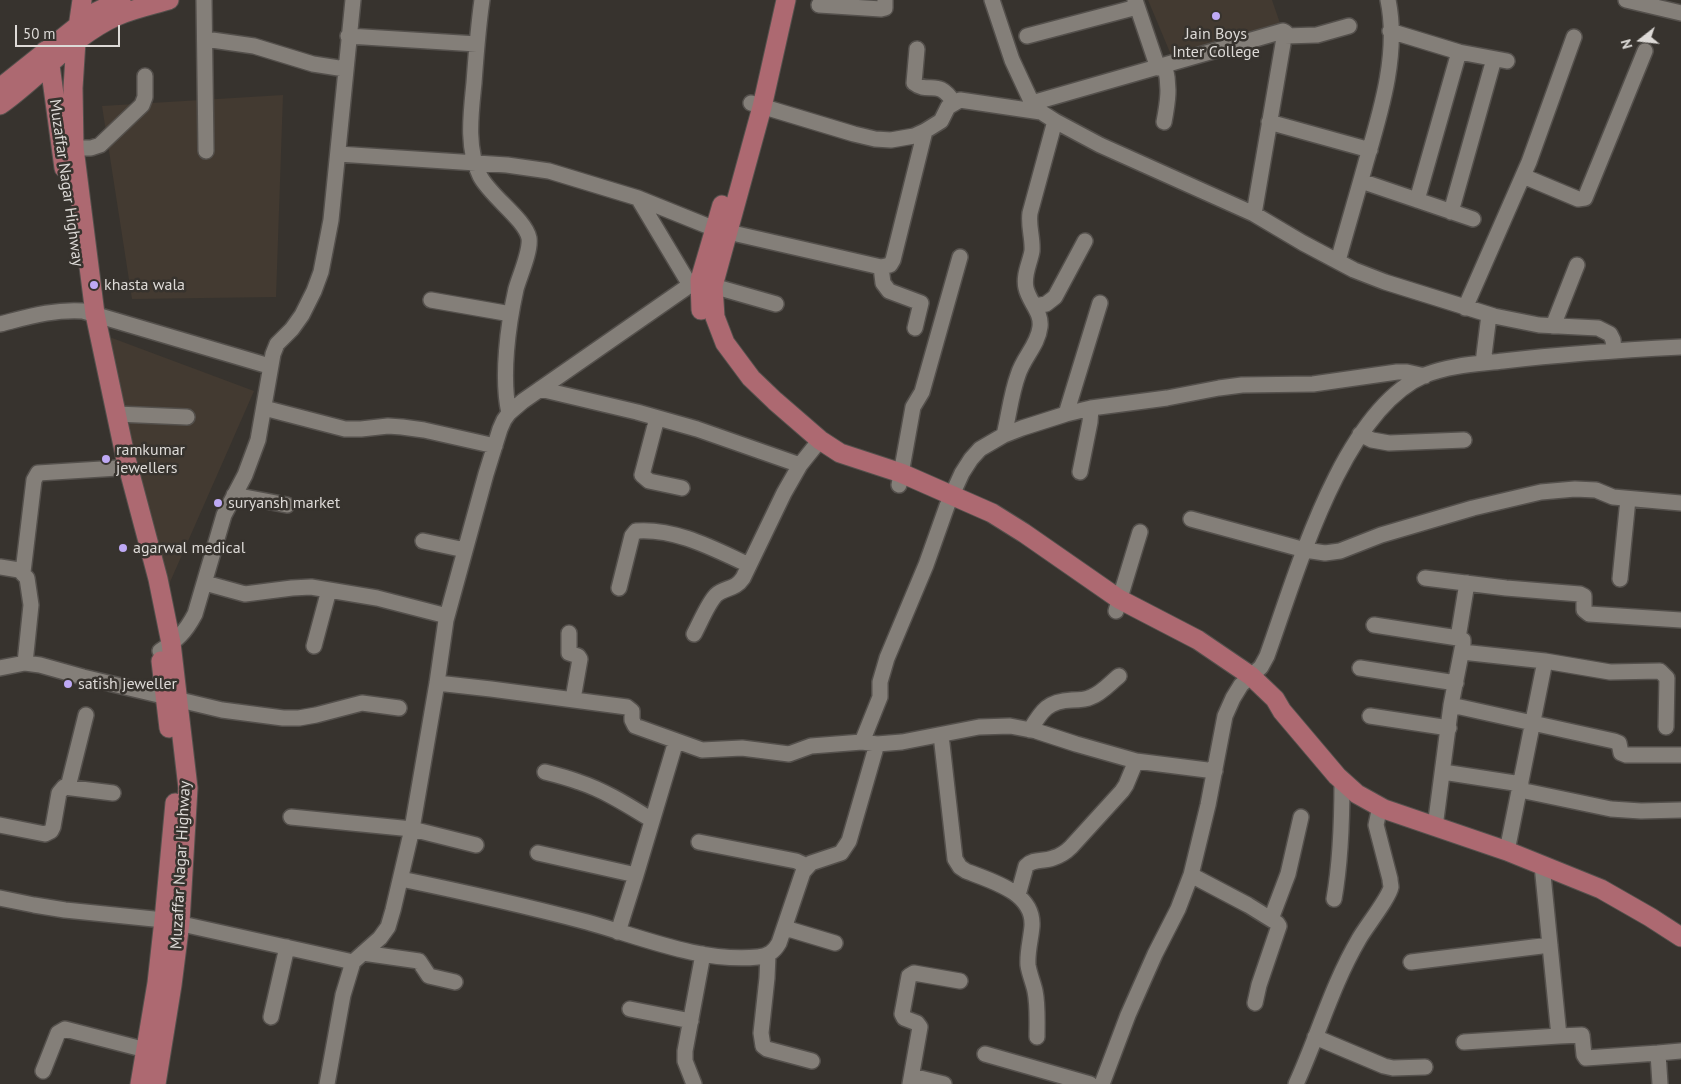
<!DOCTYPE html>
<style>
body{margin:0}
#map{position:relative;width:1681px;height:1084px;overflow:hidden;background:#37332e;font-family:"PT Sans",sans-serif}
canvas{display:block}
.north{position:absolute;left:1616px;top:15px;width:50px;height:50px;-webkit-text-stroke:4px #37332e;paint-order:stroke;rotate:254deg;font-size:14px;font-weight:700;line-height:20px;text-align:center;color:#dddad7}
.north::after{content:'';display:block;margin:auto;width:18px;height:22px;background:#dddad7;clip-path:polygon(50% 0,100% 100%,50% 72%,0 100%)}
.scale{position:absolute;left:15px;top:25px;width:105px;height:22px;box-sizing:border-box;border:2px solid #dddad7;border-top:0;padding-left:6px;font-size:15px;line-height:18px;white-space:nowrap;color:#dddad7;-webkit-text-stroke:4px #37332e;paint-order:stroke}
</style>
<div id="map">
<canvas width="1681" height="1084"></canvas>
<div class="north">N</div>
<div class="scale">50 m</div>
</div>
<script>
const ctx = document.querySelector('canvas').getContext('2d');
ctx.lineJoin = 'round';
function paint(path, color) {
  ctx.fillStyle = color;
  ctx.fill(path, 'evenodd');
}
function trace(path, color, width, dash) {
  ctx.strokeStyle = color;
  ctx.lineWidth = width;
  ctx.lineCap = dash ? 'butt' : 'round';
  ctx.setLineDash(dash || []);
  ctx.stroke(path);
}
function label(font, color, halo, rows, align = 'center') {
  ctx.font = font + ' "PT Sans",sans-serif';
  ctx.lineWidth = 5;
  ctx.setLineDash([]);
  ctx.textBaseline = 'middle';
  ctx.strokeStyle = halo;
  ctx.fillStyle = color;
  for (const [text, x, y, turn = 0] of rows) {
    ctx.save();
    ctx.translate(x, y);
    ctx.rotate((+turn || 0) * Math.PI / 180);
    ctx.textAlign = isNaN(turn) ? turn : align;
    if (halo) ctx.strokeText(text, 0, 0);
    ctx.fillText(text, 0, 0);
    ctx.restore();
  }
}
const built = new Path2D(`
 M1148,0H1272L1283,32L1174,62Z
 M283,95L276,297L132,299L102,106Z
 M104,335L254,391L163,598Z`);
const minor = new Path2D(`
 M204,0L206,151
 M482,0C478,28 476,55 474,83C471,113 466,148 480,176C490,196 525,219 529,238C531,251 520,275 516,289C508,325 501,377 509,413
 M992,0L1012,60L1032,103L1041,112L1055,121L1100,145L1254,214L1303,243L1354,270L1385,282L1494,316L1539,325L1598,328L1610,334L1613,340L1614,351
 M1135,0L1158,68
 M1626,0L1681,13
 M819,5L881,9L885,8V0
 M1390,31L1459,52L1507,61
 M348,36L477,44
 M1027,36L1137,7
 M1285,36L1317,35L1349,26
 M205,39L254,46L313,64L345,69
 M917,49L914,83C929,95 938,77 954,103
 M751,103L854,134L875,139L891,140L914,136L925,131L941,121L948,107L960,100L1041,112
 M1032,103L1283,31L1285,32L1254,214
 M1164,122C1168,101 1170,87 1165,66
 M1269,122L1370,150
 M74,148H91L100,145L142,105L145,97V76
 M338,154L507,165L549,171L638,198L715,229L881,267L890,265L893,260L925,131
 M1523,176L1578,199L1585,198L1645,51
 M1361,181L1473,219
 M638,198L690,285
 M1417,200L1459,52
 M1451,212L1494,59
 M1338,261C1347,228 1357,195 1366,162C1381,111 1399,53 1388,0
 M881,267L883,283L889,291L921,303L915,328
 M713,286L776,304
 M431,300L511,314
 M1035,306L1046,304L1055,297L1085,241
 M1465,308L1529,162L1574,37
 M0,324C28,317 54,309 83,311L269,366
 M1553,326L1577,265
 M1483,363L1489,315
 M540,389L637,412L697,429L800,465L820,440
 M264,408L345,429H361L388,426L402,427L424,430L495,446
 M116,414L187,417
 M1066,414L1100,303
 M657,418L642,475L649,481L682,488
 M1360,434L1372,440L1389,443L1464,440
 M1004,435C1009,415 1011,394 1018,375C1023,358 1038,345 1040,327C1042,312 1029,302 1026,288C1023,275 1030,263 1032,251C1033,238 1028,226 1030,213L1055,121
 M1080,472L1090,422L1091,408
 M899,485L913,407L922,392L960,257
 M234,495L287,505
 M1191,519L1305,550L1325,553L1340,551L1381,535L1473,508L1541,492L1575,489L1596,490L1613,497L1681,503
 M423,541L465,550
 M0,567L19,570L27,578L31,605L25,663
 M23,572L34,480L38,473L118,468
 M1425,578L1506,588L1580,594L1584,596V610L1589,614L1681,620
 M1620,579L1628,499
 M205,583L245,594L292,588L311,587L377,598L447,616
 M619,588L632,536L636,531C676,528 714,549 749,565
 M1116,611L1140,532
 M1374,625L1458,638
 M569,633V653L578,656L580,659L573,699
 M694,634C700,623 708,603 716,595C725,587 735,590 743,578L784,493L800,465
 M314,646L329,590
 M160,651C177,640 185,633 195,614L224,515L245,475L258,440L273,354L277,344L292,329L302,315L314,291L321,272L331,220L353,0
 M1462,652L1545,661L1610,672L1660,671L1667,678L1666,727
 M0,668L25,663L40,665L83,677L222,710L283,718H299L316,715L362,703L399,708
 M1360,668L1456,683
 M437,683L491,689L627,707L632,711V720L635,726L702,750L742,748L789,754L811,746L862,742L877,744L902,742L979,727L1010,726L1036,731L1076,744L1136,761L1215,771
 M1451,705L1614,741L1619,743L1621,753L1626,755H1681
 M1370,716L1449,728
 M1030,730C1042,710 1048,701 1072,700C1079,700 1085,700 1091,697C1102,693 1110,683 1119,676
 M941,735L955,859L960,867L966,871C991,881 1034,892 1032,926C1031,939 1027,952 1028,965C1029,973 1033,982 1035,991C1038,1006 1037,1022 1037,1037
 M862,742L880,697V682L887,658L926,565L947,506L962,473L971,459L980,449L1004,435L1022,428L1066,414L1091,408L1167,398L1219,388L1242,385L1313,384L1397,372H1407L1425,376
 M545,772C557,775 568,778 579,782C606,791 629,806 652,820
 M1443,772L1521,784
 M68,787L86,715
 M1520,790L1611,809L1641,811L1681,810
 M291,817L412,829L476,845
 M0,825L45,834L51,831L53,827L59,793L64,787L113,793
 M1435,827L1451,705L1463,644V640L1458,638L1467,583
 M699,842L796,861L807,866
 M1507,851L1545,661
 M538,853L636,875
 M1542,865L1559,1036L1582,1035L1584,1055L1586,1058L1658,1053
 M1191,875L1248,905L1277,923L1279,926L1259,985L1255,1003
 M401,879C464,892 526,906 587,922C641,937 702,963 758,957C768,956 774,952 779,943L803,872L811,863L841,853L849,841L877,744
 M1018,895L1026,866C1034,858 1043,862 1053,858C1060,856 1066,852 1071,847L1122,791L1126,785L1136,761
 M0,898L34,905L65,910L164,920L353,962L380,938L388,927L393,910L412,829L437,683L446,620L486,474L500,429L504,420L509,413L523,401L690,285L700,280L709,277
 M1334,899C1341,860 1342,821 1342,781
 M1271,919L1288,874L1301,817
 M785,928L835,943
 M618,932L636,875L676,741
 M363,953L419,961L429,976L455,982
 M768,955L767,978L761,1033L763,1046L767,1049L812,1061
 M1411,962L1550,945
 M630,1009L691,1021
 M271,1017L287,947
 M1315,1037L1384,1066L1393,1068L1425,1067
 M1464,1042L1559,1036
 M985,1054L1090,1084
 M43,1071L58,1033L65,1029L146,1050
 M912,1076L944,1084
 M327,1084L343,995L353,962
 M694,1084L685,1061V1051L703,954
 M910,1084L920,1027L917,1023L904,1018L902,1014L909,976L914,973L960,981
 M1102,1084L1128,1015L1155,954L1178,909L1191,875L1208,805L1225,716L1233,698L1241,685L1261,667L1267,656C1296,576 1341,411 1425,375C1450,365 1477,364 1503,361C1563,354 1622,350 1681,347
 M1296,1084C1318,1036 1332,985 1359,939C1365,928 1389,898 1391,887C1391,885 1390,882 1390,879L1376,825L1380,806
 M1660,1084L1658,1053L1681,1051`);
const major = new Path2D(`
 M82,0L76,41L73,88L74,148L95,314L125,455L158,579L171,643L188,788L180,922L172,985L156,1084
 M786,0L762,107L713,286L715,317L725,343L751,378L775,401L820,440L840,453L901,473L992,513L1024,533L1119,599L1198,640L1251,676L1275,699L1282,711L1337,776L1357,794L1384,809L1507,851L1601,889L1650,917L1681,937
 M45,51L50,65L64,168
 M0,88L94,13L121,0
 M0,105C40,77 72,36 117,16C133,9 152,5 169,0
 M701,310L700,280L722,205
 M161,661L169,728
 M140,1084L157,983L164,920L175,803`);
const markers = [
 [1216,16,5,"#bea9f5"],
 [94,285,5,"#bea9f5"],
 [106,459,5,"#bea9f5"],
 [218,503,5,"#bea9f5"],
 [123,548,5,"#bea9f5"],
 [68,684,5,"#bea9f5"]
];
const poiNames = [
 ["Jain Boys",1216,34,"center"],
 ["Inter College",1216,52,"center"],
 ["khasta wala",104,285],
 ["ramkumar",116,450],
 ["jewellers",116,468],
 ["suryansh market",228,503],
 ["agarwal medical",133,548],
 ["satish jeweller",78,684]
];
const streetNames = [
 ["Muzaffar Nagar Highway",66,183,82],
 ["Muzaffar Nagar Highway",181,865,-87]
];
paint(built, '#433a31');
trace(minor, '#54504c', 18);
trace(major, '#54504c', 21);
trace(minor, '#847f79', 15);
trace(major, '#ad6971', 19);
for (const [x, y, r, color] of markers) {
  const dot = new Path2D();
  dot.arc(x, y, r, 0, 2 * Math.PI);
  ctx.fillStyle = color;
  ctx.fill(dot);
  trace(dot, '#37332e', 2);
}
label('16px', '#dddad7', '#37332e', poiNames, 'left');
label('16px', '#dddad7', '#37332e', streetNames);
</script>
